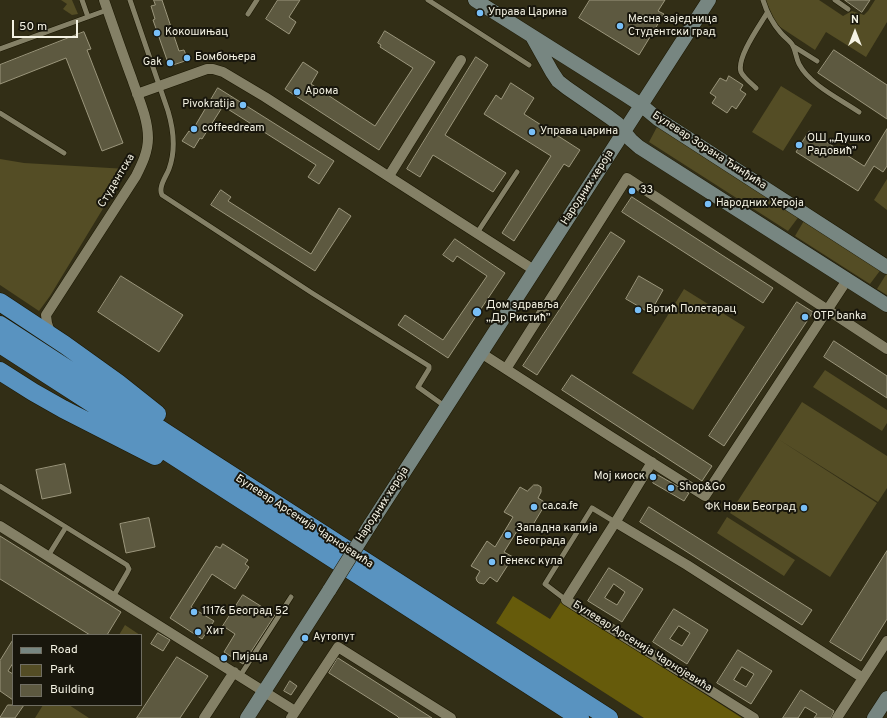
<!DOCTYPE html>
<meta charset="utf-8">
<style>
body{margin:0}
#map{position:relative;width:887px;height:718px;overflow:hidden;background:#322e16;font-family:Overpass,sans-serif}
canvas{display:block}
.legend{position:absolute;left:12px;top:634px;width:130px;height:72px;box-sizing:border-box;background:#18160c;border:1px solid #706e62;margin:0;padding:5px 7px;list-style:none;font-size:12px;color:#f4f2e3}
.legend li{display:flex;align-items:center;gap:8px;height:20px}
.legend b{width:20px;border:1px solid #706e62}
.north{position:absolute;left:835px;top:12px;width:40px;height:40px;-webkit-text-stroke:3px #18160c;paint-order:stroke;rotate:0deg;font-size:11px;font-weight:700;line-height:16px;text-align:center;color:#f4f2e3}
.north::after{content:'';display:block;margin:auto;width:14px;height:18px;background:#f4f2e3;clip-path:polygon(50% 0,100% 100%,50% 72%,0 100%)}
.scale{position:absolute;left:12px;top:20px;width:66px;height:18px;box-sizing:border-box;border:2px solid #f4f2e3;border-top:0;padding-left:5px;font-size:12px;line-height:14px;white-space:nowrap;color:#f4f2e3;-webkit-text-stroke:3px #18160c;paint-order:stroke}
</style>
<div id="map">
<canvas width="887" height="718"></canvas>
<ul class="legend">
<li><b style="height:5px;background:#778681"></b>Road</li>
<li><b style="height:11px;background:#544d25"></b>Park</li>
<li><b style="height:11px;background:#5d5940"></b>Building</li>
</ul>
<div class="north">N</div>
<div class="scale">50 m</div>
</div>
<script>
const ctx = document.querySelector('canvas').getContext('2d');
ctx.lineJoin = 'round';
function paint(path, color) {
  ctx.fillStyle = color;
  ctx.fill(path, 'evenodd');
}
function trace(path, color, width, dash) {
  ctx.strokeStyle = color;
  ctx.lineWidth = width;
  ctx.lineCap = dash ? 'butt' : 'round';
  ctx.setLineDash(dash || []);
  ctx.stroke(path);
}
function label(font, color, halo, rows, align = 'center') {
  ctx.font = font + ' Overpass,sans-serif';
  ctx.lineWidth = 4;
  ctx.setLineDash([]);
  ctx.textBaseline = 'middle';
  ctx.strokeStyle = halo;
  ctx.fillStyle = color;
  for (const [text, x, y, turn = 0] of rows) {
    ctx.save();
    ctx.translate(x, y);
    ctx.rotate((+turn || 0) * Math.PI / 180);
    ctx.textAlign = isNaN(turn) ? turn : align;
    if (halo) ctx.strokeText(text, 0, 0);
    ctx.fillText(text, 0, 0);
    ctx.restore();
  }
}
const green = new Path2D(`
 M61,0H72L78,14L72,15L63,9L67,4Z
 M765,0H819L843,16L852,11L864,15L868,11L875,0H887V22L866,57L826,32L815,50L777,25Z
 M781,86L812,105L783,151L752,132Z
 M657,127L800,215L788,231L649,142Z
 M0,159L24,163L127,169L50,296L39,311L0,285Z
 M887,179V210L874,200Z
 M805,219L882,268L870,284L795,236Z
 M887,273V295L877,289Z
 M684,289L745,327L693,410L632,373Z
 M825,370L887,410V423L882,431L813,387Z
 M802,402L887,456V488L878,502L778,439Z
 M778,439L877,503L830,577L730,513Z
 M727,517L795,560L784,576L717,533Z
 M125,625L140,635H119Z
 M43,705H69L89,718H35Z`);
const forest = new Path2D(`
 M513,596L550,619L561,602L742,718H644L496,623Z`);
const building = new Path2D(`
 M154,0H162L179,51L184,50L188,60L170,66L168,60H167L153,20L155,19L151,6L155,5Z
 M278,0H300L289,17L296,22L289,34L266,19Z
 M590,0H665L658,11L664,14L639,55L579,18Z
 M845,0H870L862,12Z
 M385,31L435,62L379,150L285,89L303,62L318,72L311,84L375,126L413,68L380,47L381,45L378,43Z
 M84,32L91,49L87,50L123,143L102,151L66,58L0,84V65Z
 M834,50L887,85V119L818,73Z
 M476,57L488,65L445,135L506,173L493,192L433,155L420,177L407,169Z
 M729,76L743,85L740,90L746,94L736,109L732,106L727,113L712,103L716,97L710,93L720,78L726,81Z
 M511,83L534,98L524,114L580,150L569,167L564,164L514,241L502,233L551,156L484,114L496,95L501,99Z
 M218,88L334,161L319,184L308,177L316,165L223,106L202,139L200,138L194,148L182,141L189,131L191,132Z
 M887,129V166L883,172L874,166L858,191L796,152L809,131L864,166Z
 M221,190L231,197L228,201L311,254L339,208L351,216L315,271L211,205Z
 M632,197L773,288L763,303L622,212Z
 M611,232L625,241L537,375L523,366Z
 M455,239L505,273L448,358L398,325L405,315L443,340L487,276L457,256L453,262L443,255Z
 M121,276L183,315L159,352L98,312Z
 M639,276L663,290L650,313L626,299Z
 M797,302L813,312L724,446L709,436Z
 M834,341L887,376V398L824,357Z
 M572,375L712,466L702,481L562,390Z
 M65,464L71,493L42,499L36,470Z
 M658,475L689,493L684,501L653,483Z
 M534,485H538L541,487V492L538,498L546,503L531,528L522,523L504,552L513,557L497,582L490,577L484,584L479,583L477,581L476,578L480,571L471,566L487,541L495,547L513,517L504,512L520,487L527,491Z
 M649,507L812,610L802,625L640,522Z
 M149,518L155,547L126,553L120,524Z
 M0,536L121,612L107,635H90L0,579Z
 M223,544L248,560L245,564L249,567L235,589L212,574L191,607L214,621L202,639L170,618L216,546L220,548Z
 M887,551V619L861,661L830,642Z
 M609,568L643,589L622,622L588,601ZM614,584L625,592L617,605L605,598Z
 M243,595L275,615L243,664L224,652L235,634L223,626Z
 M674,609L708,630L687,664L653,642ZM679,626L690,633L682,646L670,639Z
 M158,633L170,640L163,651L151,644Z
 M13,640V663L8,671L13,674V700L0,691V661Z
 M738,650L772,671L751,704L717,683ZM742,667L754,674L746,687L734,680Z
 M177,657L208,676L180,718H137Z
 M338,658L360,672L432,718H399L397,716L329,673Z
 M290,681L297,686L291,695L284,691Z
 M801,690L834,711L831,718H814L817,714L805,707L798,718H783Z
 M8,705H24L15,718H0Z`);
const lane = new Path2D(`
 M82,0L88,17
 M130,0L168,111C174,131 176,150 169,169C166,177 158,187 162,195L312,293L429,366V369L418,387L446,407
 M428,0L529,65
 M763,0C767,13 772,23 781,33C784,37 791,41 793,46C796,52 796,58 799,64C810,85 840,99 859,112
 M835,0L848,9
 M248,14L257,0
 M793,46L817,61
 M0,49L107,10
 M756,88C751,83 744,78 741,72C736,58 760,25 767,13
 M0,113L64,153
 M477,233L517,172
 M0,486L127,565L129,569L127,573L113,597
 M48,556L66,527
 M566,600L545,584L592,508L615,522
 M240,676L291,597`);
const street = new Path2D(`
 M137,94L207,69H213L223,72L265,97L534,270
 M389,176L461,60
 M51,335L47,323L46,315L136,176C142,164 148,152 148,138C148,118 138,97 132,79C122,52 113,26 104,0
 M481,353L610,436L705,496L847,280
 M506,369L627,178L887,349
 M652,462L618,518L566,600L754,718
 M615,522L687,565L863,678
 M0,526L295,711
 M204,718L234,672
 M291,718L338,647L451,718
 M837,718L887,641`);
const secondary = new Path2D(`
 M475,0L624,94L641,105L658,119L887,267
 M533,38L552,72L558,81L567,88L609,117L617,123L631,140L639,147L887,305
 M370,525L709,0
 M247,718L330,589
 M874,718L887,698`);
const highway = new Path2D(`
 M0,302L65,345L118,383L157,414
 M0,325L200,455L609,718
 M0,344L580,718
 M0,371L33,392L63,409L155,456`);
const secondaryBridge = new Path2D(`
 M330,589L370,525`);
const markers = [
 [480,13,4,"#78bff7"],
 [620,26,4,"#78bff7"],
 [157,33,4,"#78bff7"],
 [187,58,4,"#78bff7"],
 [170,63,4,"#78bff7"],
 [297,92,4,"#78bff7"],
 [243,105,4,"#78bff7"],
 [194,129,4,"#78bff7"],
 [532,132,4,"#78bff7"],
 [799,145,4,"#78bff7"],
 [632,191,4,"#78bff7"],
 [708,204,4,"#78bff7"],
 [638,310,4,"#78bff7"],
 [477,312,5,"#78bff7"],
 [805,317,4,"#78bff7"],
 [653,477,4,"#78bff7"],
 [671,488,4,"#78bff7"],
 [534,507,4,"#78bff7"],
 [804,508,4,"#78bff7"],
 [508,535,4,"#78bff7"],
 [492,562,4,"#78bff7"],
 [194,612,4,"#78bff7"],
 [198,632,4,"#78bff7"],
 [305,638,4,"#78bff7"],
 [224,658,4,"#78bff7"]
];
const poiNames = [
 ["Управа Царина",488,13],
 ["Месна заједница",628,20],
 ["Студентски град",628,33],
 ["Кокошињац",165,33],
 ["Бомбоњера",195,58],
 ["Gak",162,63,"right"],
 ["Арома",305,92],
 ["Pivokratija",235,105,"right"],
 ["coffeedream",202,129],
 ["Управа царина",540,132],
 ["ОШ „Душко",807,139],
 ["Радовић”",807,152],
 ["33",640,191],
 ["Народних Хероја",716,204],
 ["Дом здравља",486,306],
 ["„Др Ристић”",486,319],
 ["Вртић Полетарац",646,310],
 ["OTP banka",813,317],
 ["Мој киоск",645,477,"right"],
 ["Shop&Go",679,488],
 ["ca.ca.fe",542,507],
 ["ФК Нови Београд",796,508,"right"],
 ["Западна капија",516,529],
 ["Београда",516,542],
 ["Генекс кула",500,562],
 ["11176 Београд 52",202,612],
 ["Хит",206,632],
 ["Аутопут",313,638],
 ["Пијаца",232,658]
];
const streetNames = [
 ["Булевар Зорана Ђинђића",709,151,33],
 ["Студентска",117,181,-59],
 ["Народних хероја",588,188,-57],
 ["Народних хероја",383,505,-57],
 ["Булевар Арсенија Чарнојевића",304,522,33],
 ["Булевар Арсенија Чарнојевића",642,647,32]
];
paint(green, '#544d25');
paint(forest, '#665b0b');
paint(building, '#5d5940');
trace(building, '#9b967c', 1);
trace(lane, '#1a1601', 6);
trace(street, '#1a1601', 11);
trace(secondary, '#1a1601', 15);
trace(highway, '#1a1601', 19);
trace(lane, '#848066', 5);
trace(street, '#848066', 10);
trace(secondary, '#778681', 14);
trace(highway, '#5993c0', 18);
trace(secondaryBridge, '#1a1601', 15, []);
trace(secondaryBridge, '#778681', 14);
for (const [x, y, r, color] of markers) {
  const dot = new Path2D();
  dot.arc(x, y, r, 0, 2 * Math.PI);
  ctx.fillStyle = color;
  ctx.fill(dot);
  trace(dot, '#18160c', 1.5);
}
label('11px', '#f4f2e3', '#18160c', poiNames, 'left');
label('11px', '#f4f2e3', '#18160c', streetNames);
</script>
